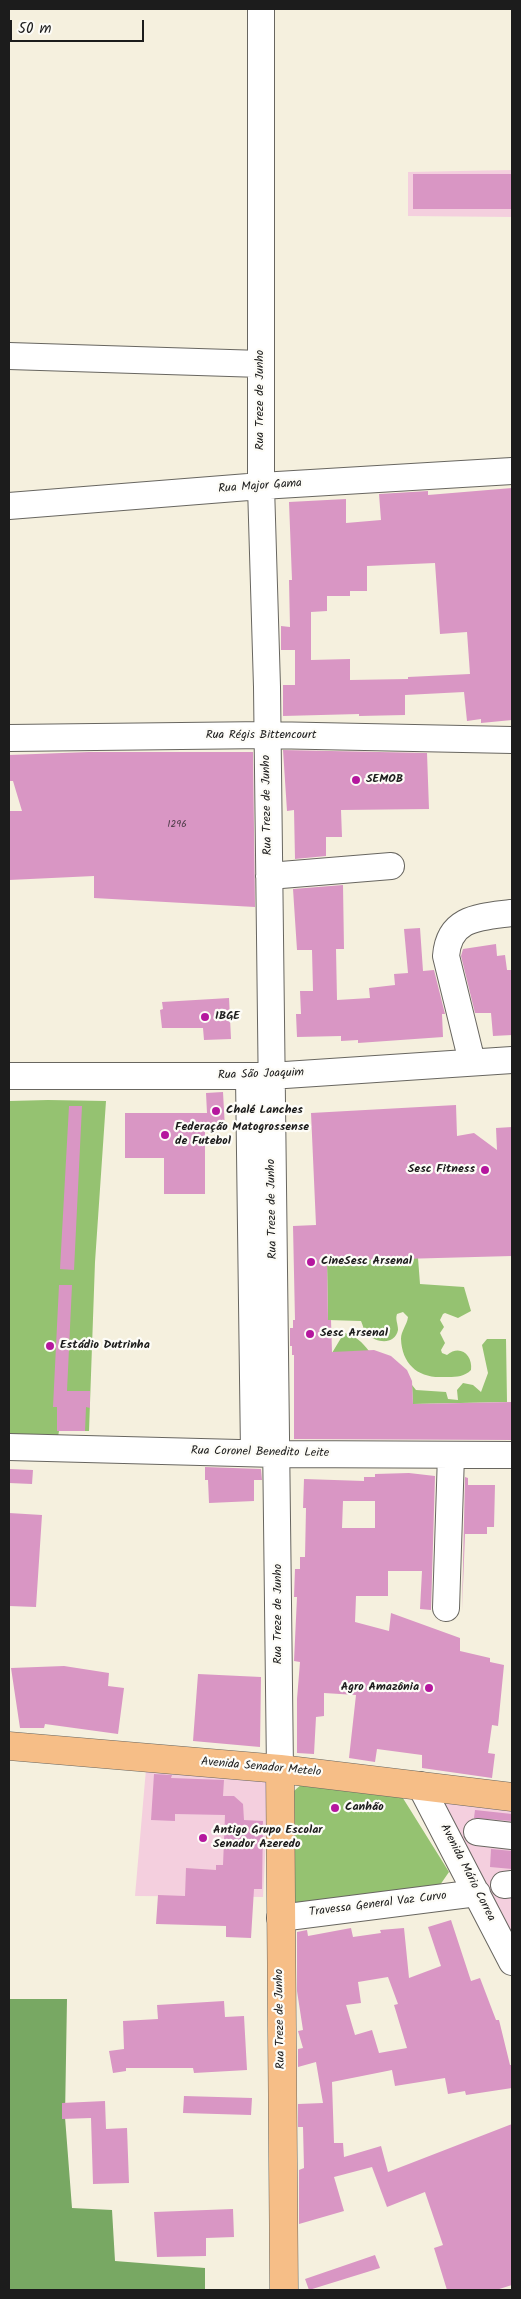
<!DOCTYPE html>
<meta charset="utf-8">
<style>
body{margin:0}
#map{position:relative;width:521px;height:2299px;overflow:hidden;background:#f5f0de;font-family:Kalam,sans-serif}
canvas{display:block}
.frame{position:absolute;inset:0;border:10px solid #1c1c1c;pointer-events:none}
.scale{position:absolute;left:10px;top:20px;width:134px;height:22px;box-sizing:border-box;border:2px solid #1c1c1c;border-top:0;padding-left:6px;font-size:15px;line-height:18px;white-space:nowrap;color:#1c1c1c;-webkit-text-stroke:4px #fdfcf7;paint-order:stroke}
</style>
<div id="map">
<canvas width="521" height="2299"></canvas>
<div class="frame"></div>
<div class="scale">50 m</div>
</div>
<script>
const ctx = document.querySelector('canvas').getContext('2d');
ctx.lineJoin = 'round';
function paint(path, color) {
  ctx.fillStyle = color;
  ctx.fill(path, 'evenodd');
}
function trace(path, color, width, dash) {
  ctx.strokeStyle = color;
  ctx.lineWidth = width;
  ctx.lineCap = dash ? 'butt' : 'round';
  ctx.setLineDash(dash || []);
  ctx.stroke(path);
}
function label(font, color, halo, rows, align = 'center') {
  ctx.font = font + ' Kalam,sans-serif';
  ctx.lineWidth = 4.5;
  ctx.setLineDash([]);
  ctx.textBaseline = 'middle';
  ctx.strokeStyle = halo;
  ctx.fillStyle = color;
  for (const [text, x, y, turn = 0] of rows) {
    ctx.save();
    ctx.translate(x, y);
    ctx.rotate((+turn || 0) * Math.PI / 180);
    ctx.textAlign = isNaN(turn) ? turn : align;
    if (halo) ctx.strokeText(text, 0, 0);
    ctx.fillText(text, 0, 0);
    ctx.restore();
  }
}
const built = new Path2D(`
 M512,170V217L408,216V172Z
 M146,1769L269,1780L263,1897L135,1896Z
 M435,1795L512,1807V1940Z`);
const green = new Path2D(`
 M48,1100L106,1101L95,1262L89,1431H59L58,1437L9,1435V1101Z
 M418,1258L420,1284L464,1287L471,1311L458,1318L445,1313L443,1314L440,1320L444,1327L440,1333L445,1343L441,1350L442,1353L447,1355C460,1344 473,1355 471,1370C463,1378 453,1377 442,1377C418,1378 402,1364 401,1339C401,1331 407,1325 408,1317L403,1312L397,1314C395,1319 398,1324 398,1330C395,1345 377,1343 368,1335C364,1332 363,1325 361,1321L328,1320L327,1261Z
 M344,1333C354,1334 363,1343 369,1351L332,1353Z
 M487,1339H506L507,1402L413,1404L412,1385L416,1390L446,1392L448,1399L458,1400L457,1390L463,1383L473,1385L481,1392L488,1373L482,1345Z
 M303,1783L401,1795L449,1872L440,1885L303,1907L294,1903V1791Z`);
const forest = new Path2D(`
 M9,1999H67L65,2117L72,2208L112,2210L115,2261L205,2268V2290H9Z`);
const building = new Path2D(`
 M413,174H512V209H413Z
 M512,488V720L481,723V719L467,721L464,692L405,695V715L359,716V714L283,716V685H295V650H281V626L290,627L289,580H292L289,502L346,499V523L381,520L379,494L428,491V495ZM435,563L440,634L467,632L470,674L408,677V679L350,680V659L311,660V612L327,611V596H350V591H367V566Z
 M283,750L427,753L429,809L341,810L342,837H326V856L295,859L294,810L287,811Z
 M89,752H253L255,907L94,898V876L9,880V811H22L13,781H9V755Z
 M343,885L344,949H336L337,1000L370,998L369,988L395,985L394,974L408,973L404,929L420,928L423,971L434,970L445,1014H442L443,1037L358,1043V1040L341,1041V1036L297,1037L296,1014H301L300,991H313L312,950H297L293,889Z
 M496,944L497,956L505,955L507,970H512V1035L493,1036L491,1013H475L461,956L463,949Z
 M229,998L231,1039L204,1040L203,1028H162L160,1010L163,1009L162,1002Z
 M223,1092L225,1129L205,1131V1194H164V1158H125V1113H207L206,1093Z
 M456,1105L457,1136L474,1133L497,1150L496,1128L512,1127V1256L327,1261L328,1320H331L332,1352L374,1350L391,1356L407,1370L412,1381L413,1404L512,1402V1440L294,1439V1355H292V1346H290V1328H293V1320H295L293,1226L316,1225L311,1113Z
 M69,1106H82L74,1270L60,1269Z
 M59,1285H72L67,1391H90V1408L86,1407L85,1431H57V1407H53Z
 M205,1467L261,1469L262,1480H254V1501L209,1503L208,1480H205Z
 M9,1469L33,1470L32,1484L9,1483Z
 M409,1473L435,1476L431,1610L420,1609L422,1571H388V1596H356L355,1622L389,1631L391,1613L460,1638V1651L490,1658V1662L504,1665L498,1726L492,1725L488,1753L495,1754L492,1778L422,1768V1755L377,1749L375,1762L349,1758L356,1695L324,1693V1716L316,1717L314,1754L297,1753V1699L300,1662L294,1661L297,1597H294L295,1569H300V1557H305L306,1508H303L304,1479L364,1481V1477H375V1474ZM343,1501H375V1528H342Z
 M465,1477L468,1478V1485H495L494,1527H487V1534H465L462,1611Z
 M9,1513L42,1515L36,1607L9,1606Z
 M64,1666L109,1673L108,1686L124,1688L118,1734L45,1724L44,1728H20L11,1668Z
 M198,1674L261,1677L260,1747L193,1741Z
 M154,1774L172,1775L171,1778L224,1780L223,1796H234L243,1804L244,1820L263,1821L262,1889H254L251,1938L226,1937V1926L156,1924L158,1895L185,1896L186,1868L216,1870V1865H223L225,1815L175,1814V1821L151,1820Z
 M475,1810L512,1814V1821L474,1818Z
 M491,1849L512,1851V1869L490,1867Z
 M451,1920L471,1981L480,1978L496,2020H499L510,2065H512V2088L466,2095L465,2091L448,2094L445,2078L395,2086L392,2070L332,2082L334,2143H343L344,2157L381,2146L388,2172L512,2124V2285L496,2290H447L434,2248L443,2245L425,2192L387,2207L372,2167L334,2177L344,2211L299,2224V2170L304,2168L303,2127H298V2104L323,2103L316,2062L298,2067V2049L303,2048L298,2031L303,2030L297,1991V1932L307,1930L308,1936L351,1928L353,1937L381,1933L380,1930L404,1928L409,1978L441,1966L428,1927ZM388,1977L398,2004L394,2005L407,2048L379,2053L372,2030L355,2035L346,2005L361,2003L358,1982Z
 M224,2001L225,2017L244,2016L247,2070L194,2073L193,2068H126V2071L113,2073L109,2051L124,2049L123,2021L158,2019L157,2005Z
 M184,2096L252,2098L251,2115L183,2113Z
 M105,2101L106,2129L127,2128L129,2183L93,2184L91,2118L62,2119V2103Z
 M233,2209L234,2237L206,2238V2256L157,2257L154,2212Z
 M375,2255L380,2268L309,2290L305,2279Z`);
const minor = new Path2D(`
 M261,9V486L267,687L280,1769
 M9,356L261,364
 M9,506L261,486L512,471
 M9,738L267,735L512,740
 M269,876L391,866
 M472,1062L446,956C449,917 480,917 511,913
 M9,1076H270L512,1060
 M249,1077L254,1453
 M9,1447L277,1454L512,1455
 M446,1608L451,1455
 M420,1785L512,1962
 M477,1832L512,1836
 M504,1885L512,1884
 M280,1918L477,1893`);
const major = new Path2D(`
 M9,1746L280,1769L512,1797
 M280,1769L284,2290`);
const markers = [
 [356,780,5,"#b5179e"],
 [205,1017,5,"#b5179e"],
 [216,1111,5,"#b5179e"],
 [165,1135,5,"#b5179e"],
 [485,1170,5,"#b5179e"],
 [311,1262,5,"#b5179e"],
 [310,1334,5,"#b5179e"],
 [50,1346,5,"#b5179e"],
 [429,1688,5,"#b5179e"],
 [335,1808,5,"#b5179e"],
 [203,1838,5,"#b5179e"]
];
const numberNames = [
 ["1296",177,825]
];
const streetNames = [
 ["Rua Treze de Junho",261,400,-90],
 ["Rua Major Gama",260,487,-4],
 ["Rua Régis Bittencourt",261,736],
 ["Rua Treze de Junho",268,805,-91],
 ["Rua São Joaquim",261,1075,-2],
 ["Rua Treze de Junho",273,1209,-91],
 ["Rua Coronel Benedito Leite",260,1453,1],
 ["Rua Treze de Junho",279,1614,-90],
 ["Avenida Senador Metelo",261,1768,5],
 ["Avenida Mário Correa",467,1873,63],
 ["Travessa General Vaz Curvo",378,1905,-7],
 ["Rua Treze de Junho",281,2019,-91]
];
const poiNames = [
 ["SEMOB",366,780],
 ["IBGE",215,1017],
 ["Chalé Lanches",226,1111],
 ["Federação Matogrossense",175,1128],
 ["de Futebol",175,1142],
 ["Sesc Fitness",475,1170,"right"],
 ["CineSesc Arsenal",321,1262],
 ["Sesc Arsenal",320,1334],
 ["Estádio Dutrinha",60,1346],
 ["Agro Amazônia",419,1688,"right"],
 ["Canhão",345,1808],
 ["Antigo Grupo Escolar",213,1831],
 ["Senador Azeredo",213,1845]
];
paint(built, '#f4cfde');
paint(green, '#95c271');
paint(forest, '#78a863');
paint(building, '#d996c4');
trace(minor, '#686660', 28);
trace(major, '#686660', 29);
trace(minor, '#fff', 26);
trace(major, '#f6be87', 28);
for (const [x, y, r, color] of markers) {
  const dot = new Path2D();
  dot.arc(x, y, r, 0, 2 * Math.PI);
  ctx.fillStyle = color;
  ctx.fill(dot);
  trace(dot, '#fdfcf7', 2);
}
label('10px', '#4b3a46', null, numberNames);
label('12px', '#1c1c1c', '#fdfcf7', streetNames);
label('bold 12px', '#1c1c1c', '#fdfcf7', poiNames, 'left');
</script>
